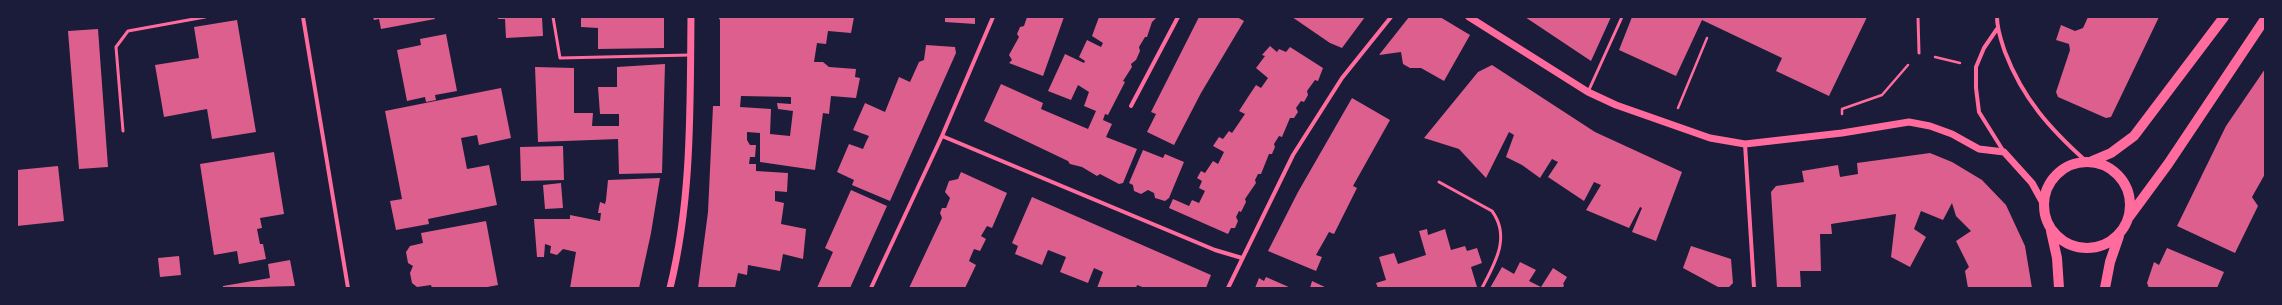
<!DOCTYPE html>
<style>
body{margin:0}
#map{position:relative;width:2282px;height:305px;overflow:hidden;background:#1b1b3a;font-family:"Space Grotesk",sans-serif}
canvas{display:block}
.frame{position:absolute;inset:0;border:18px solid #1b1b3a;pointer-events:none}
</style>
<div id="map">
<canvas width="2282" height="305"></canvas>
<div class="frame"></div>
</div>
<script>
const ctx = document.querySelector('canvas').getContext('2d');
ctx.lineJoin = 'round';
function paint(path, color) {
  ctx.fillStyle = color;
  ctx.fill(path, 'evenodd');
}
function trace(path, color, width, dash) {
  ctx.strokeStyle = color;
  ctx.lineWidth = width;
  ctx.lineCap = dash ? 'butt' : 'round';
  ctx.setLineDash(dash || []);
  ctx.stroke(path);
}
const building = new Path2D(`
 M373,17H434L435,19L381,29L379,19L374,20Z
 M498,17H542L543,36L506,38L505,19H498Z
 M581,17H664V48L598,49V28L581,27Z
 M718,17H854L851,33L828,31L826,44L817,43L814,62H823L829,67L856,69L855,77L860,78L856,98L831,96L829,114L823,113L815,170L760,162V133L747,132V140L750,145H756L755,157H750L749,164H756V171L788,173L787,192L775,191V201L784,203L781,224L806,229L803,259L783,254L780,271L748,265L747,275L738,273L735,288H698L708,212L713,106H720V20ZM741,96L791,97V104L777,103L778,109L793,111L790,136L770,134L771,109L740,107Z
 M945,17H975V24L945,22Z
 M1027,17H1064L1043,76L1009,63L1012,60L1009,55L1019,37L1017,34L1020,27L1024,26Z
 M1099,17H1157L1152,22L1147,37H1145L1139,47L1140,51L1136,60L1131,64L1132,67L1123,81L1125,82L1108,115L1105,114L1103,120L1112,124L1106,137L1137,149L1123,183L1119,184L1100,174L1097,176L1082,167L1070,164L1068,161L984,121L1001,84L1043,103L1041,109L1088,129L1096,111L1084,106L1089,92L1078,85L1071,100L1048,91L1065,54L1084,63L1085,61L1079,57L1087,40L1101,47L1103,43L1092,36Z
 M1199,17H1237L1244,21L1201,93L1174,145L1147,132L1156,114L1151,112Z
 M1292,17H1365L1342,48L1330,43Z
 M1409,17H1440L1470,35L1444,81L1421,68H1410L1403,64L1401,52L1379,55Z
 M1525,17H1611L1591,61Z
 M1632,17H1867L1829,96L1776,71L1782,58L1702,20L1676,76L1619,50Z
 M2088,17H2159L2111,117L2106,118L2058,97L2056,92L2070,50L2069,44L2056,40L2061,25L2075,31L2083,28Z
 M237,20L256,132L212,139L207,109L164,117L155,65L199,58L194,27Z
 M98,29L108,167L79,169L68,31Z
 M446,34L457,91L435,95L436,100L426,102L425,97L407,101L397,50L421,45L420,39Z
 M926,45L955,47L956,53L890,201L852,185L854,180L837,172L849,144L863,149L866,142L869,136L853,130L865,103L885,112L899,77L910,82L919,62L924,60Z
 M1270,46L1277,52L1279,49L1286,52L1290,47L1323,68L1318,81L1315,80L1307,91L1308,95L1304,102L1301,101L1296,108L1298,112L1294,118H1290L1282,137L1279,136L1274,144L1275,147L1272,154H1269L1261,174H1258L1255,180L1256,183L1245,199L1246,202L1241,212L1239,211L1236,217L1238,221L1235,228H1231L1228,234L1169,208L1173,199L1189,206L1192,200L1199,203L1205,191L1199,188L1202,181L1197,178L1201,171L1205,173L1213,161L1218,164L1224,152L1213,146L1219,137L1223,139L1229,131L1232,133L1245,114L1239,111L1248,97L1256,85L1261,88L1268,78L1256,68L1265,56L1262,55Z
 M665,64L662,173L619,174L618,139L538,142L535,67L574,68V113H593L592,126H619V114H600L598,87H617V67Z
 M1492,65L1595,132L1682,172L1656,241L1632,232L1642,208L1640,207L1629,228L1586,210L1601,185L1594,182L1584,201L1548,177L1558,162L1552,159L1540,178L1522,165L1506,157L1514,135L1509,132L1486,178L1459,149L1424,138L1478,72Z
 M2265,69V174L2252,197L2258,206L2235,253L2177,226L2226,126Z
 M501,88L511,138L479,145L477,135L461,138L467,169L489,165L497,205L428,219L429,224L396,230L390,201L402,199L385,111Z
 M1352,98L1390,120L1353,186L1357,188L1334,234L1329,232L1316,255L1322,257L1316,271L1268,251L1298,192Z
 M563,146L564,180L521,181L520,147Z
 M1143,150L1163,158L1165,154L1184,162L1169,198L1165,201L1155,198L1154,193L1148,190L1141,194L1134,191L1133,185L1129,183Z
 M274,152L284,214L260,218L262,228L257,229L260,244H263L266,259L239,264L237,251L214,255L200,164Z
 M1930,153L1952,162L1982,180L2006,205L2025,246L2032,288H1968L1965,271L1969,267L1956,241L1971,231L1956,216L1952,203L1943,220L1921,211L1914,229L1926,237L1910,267L1891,257L1896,214L1831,224L1832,234H1820L1821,271H1800L1801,288H1777L1771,192L1776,186L1804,182L1802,171L1838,165L1840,177L1858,174L1857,163Z
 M58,166L64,221L17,226V170Z
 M961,172L1007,193L992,228L987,226L981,236L986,239L980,251L974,249L971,256L969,261L976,265L965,288H909L942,218L940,213L942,208H946L950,198L945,192L949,181L958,179Z
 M660,178L651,233L639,288H570L576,252L563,249L557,255L550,253L551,246L545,244L544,257H537L534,219H570V215L600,221L601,213H598L600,202L605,204L606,200L608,180Z
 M561,183L563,208L545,209L543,185Z
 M851,190L887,206L850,288H817L833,252L825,248Z
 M1032,197L1211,275L1206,288H1145L1137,285L1136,288H1097L1103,272L1094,268L1088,283L1060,272L1066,257L1048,250L1042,265L1015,254L1018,246L1012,243Z
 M486,221L498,285L482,288H432L431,285L417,287L412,283L410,273L413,266L408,263L406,252L410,246L423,243L421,233Z
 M1427,229L1428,235L1445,229L1451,250L1465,246L1467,251L1477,248L1482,263L1471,267L1477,287L1378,288L1376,283L1386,280L1379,257L1394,253L1398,264L1426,255L1419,231Z
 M1691,246L1731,259L1733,283L1728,288H1720L1683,268Z
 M2167,248L2224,272L2217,288H2149L2147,283L2154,262L2159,265Z
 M179,256L181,275L160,277L158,258Z
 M290,260L295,286L223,288V286L270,278L268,264Z
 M1520,262L1536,270L1529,281L1541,287L1553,268L1567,277L1563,284L1564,285L1563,288H1490L1502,267L1514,274Z
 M1266,277L1291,288H1255L1259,278L1264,281Z
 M1312,281L1327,288H1310Z`);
const path = new Path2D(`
 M1935,57L1960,63
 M1678,108L1707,38
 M1842,114V109L1882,95L1908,65`);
const service = new Path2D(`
 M553,17L560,58L690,55
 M1918,17L1919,53
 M1588,92L1622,17
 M123,131L116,47L128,31L205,17
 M1439,182L1492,211C1511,237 1495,263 1482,288`);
const minor = new Path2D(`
 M303,17L348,288
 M1997,17C1997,30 2001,40 2005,52C2023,99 2050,129 2087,162
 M1997,29L1984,48L1976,67V88L1979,112L2004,152
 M1131,106L1178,17
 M942,136L1215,250L1242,258
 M1745,144L1754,288
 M871,288L942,136L993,17
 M1228,288L1293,155L1342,78L1391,17`);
const tertiary = new Path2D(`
 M1469,17L1588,92L1616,105L1710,138L1745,144L1842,133L1909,122L1930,126L1952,134L1979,149L2004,152L2032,183L2043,203
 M670,288C692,199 690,108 691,17`);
const primary = new Path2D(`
 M2092,161L2111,153L2134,136L2224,17
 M2044 205a43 43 0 1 1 86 0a43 43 0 1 1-86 0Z
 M2129,217L2168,164L2265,19
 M2051,231L2057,258L2059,288
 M2105,288L2110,262L2119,236`);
paint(building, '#dd5f8e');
trace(path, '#ff6b9d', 2.5);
trace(service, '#ff6b9d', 3);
trace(minor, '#ff6b9d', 4);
trace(tertiary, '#ff6b9d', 7);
trace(primary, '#ff6b9d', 10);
</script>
